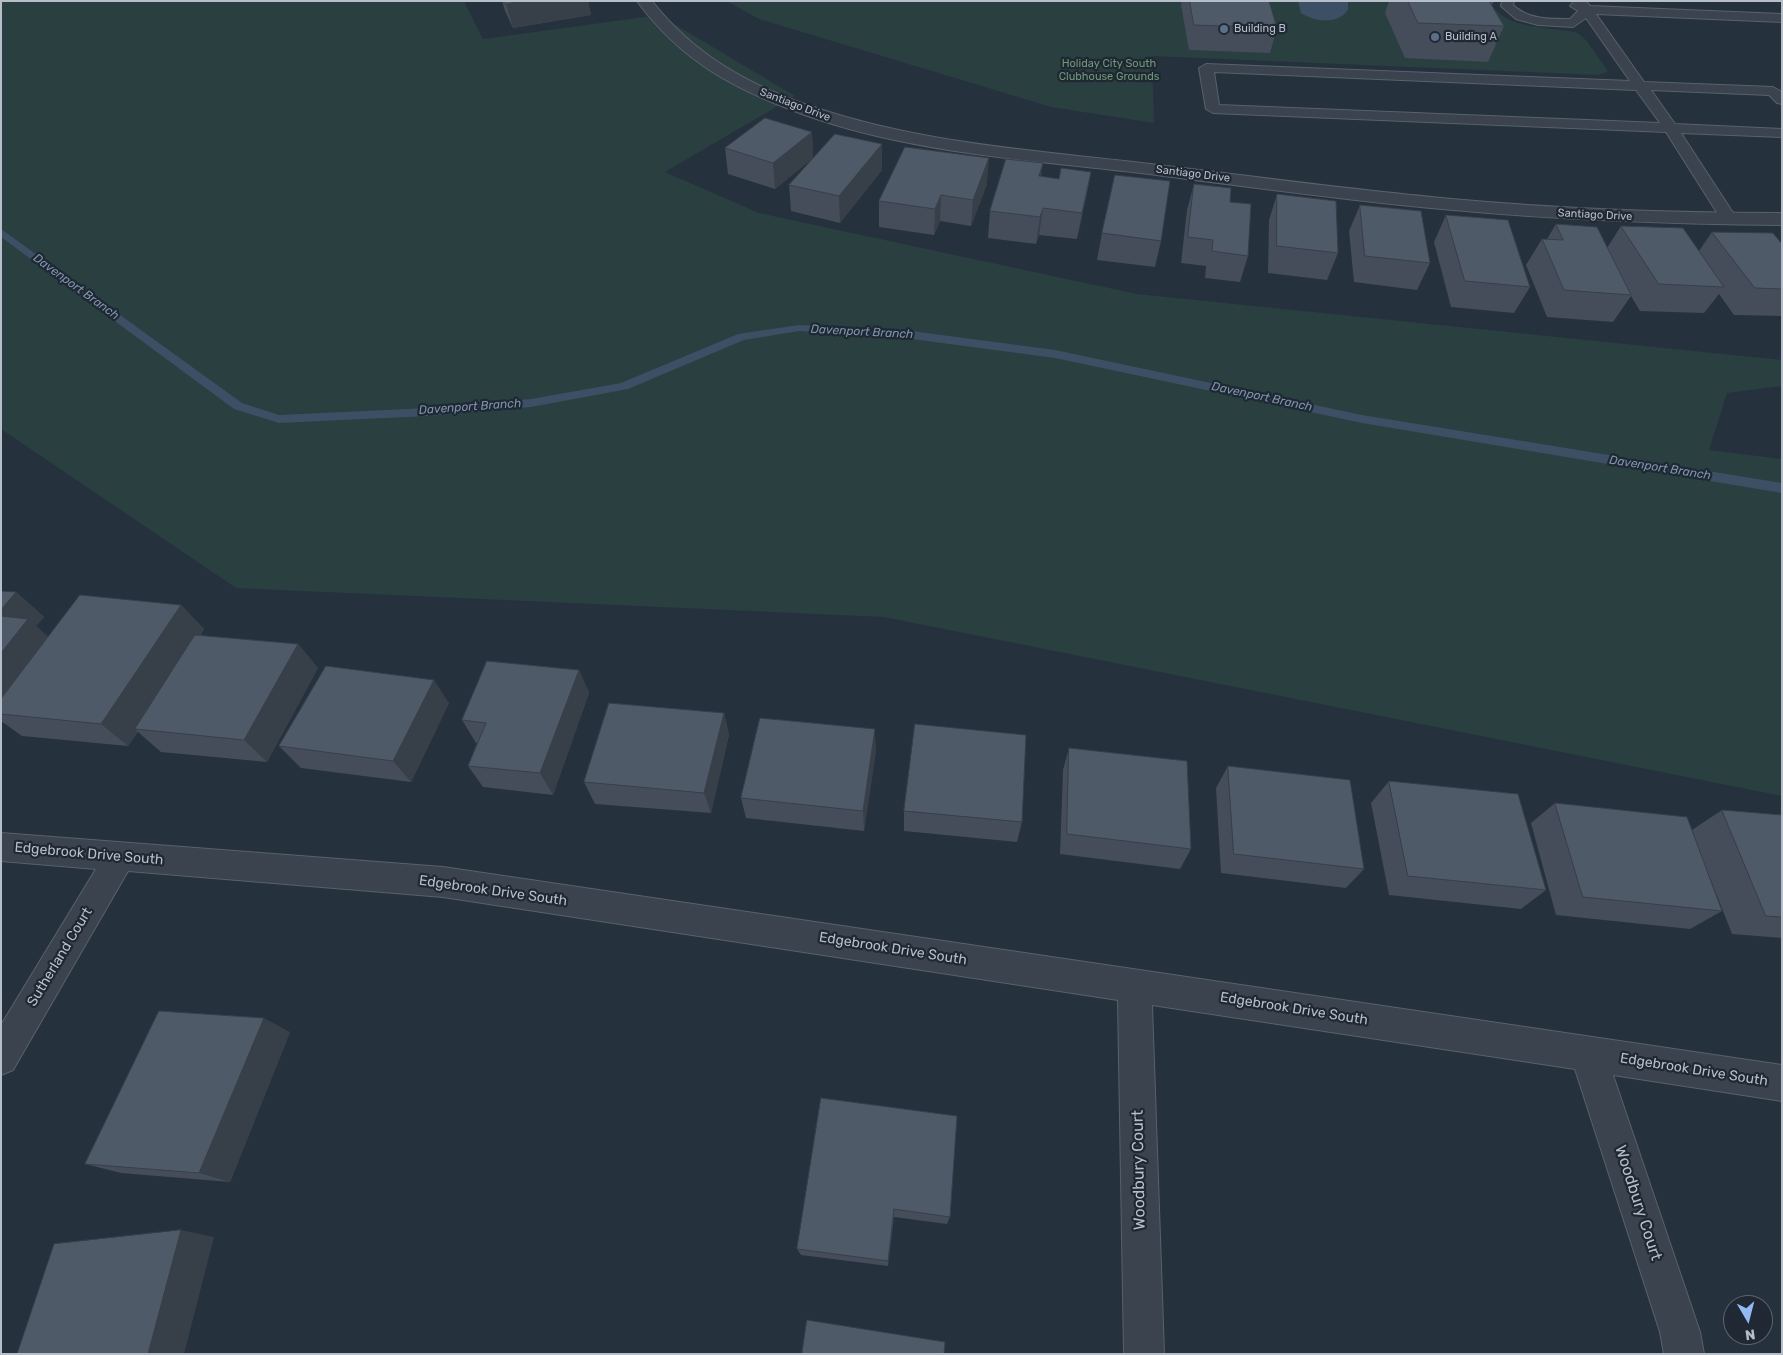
<!DOCTYPE html>
<style>
body{margin:0}
#map{position:relative;width:1783px;height:1355px;overflow:hidden;background:#26313e;font-family:Rubik,sans-serif}
canvas{display:block}
.frame{position:absolute;inset:0;border:2px solid #b6bec9;pointer-events:none}
.north{position:absolute;left:1723px;top:1295px;width:50px;height:50px;box-sizing:border-box;background:#1f2833;border:1px solid #5b646f;border-radius:50%;rotate:172deg;font-size:14px;font-weight:700;line-height:20px;text-align:center;color:#b6bec9}
.north::after{content:'';display:block;margin:auto;width:18px;height:22px;background:#92b9f2;clip-path:polygon(50% 0,100% 100%,50% 72%,0 100%)}
</style>
<div id="map">
<canvas width="1783" height="1355"></canvas>
<div class="frame"></div>
<div class="north">N</div>
</div>
<script>
const ctx = document.querySelector('canvas').getContext('2d');
ctx.lineJoin = 'round';
function paint(path, color) {
  ctx.fillStyle = color;
  ctx.fill(path, 'evenodd');
}
function trace(path, color, width, dash) {
  ctx.strokeStyle = color;
  ctx.lineWidth = width;
  ctx.lineCap = dash ? 'butt' : 'round';
  ctx.setLineDash(dash || []);
  ctx.stroke(path);
}
function label(font, color, halo, rows, align = 'center') {
  ctx.font = font + ' Rubik,sans-serif';
  ctx.lineWidth = 4.5;
  ctx.setLineDash([]);
  ctx.textBaseline = 'middle';
  ctx.strokeStyle = halo;
  ctx.fillStyle = color;
  for (const [text, x, y, turn = 0] of rows) {
    ctx.save();
    ctx.translate(x, y);
    ctx.rotate((+turn || 0) * Math.PI / 180);
    ctx.textAlign = isNaN(turn) ? turn : align;
    if (halo) ctx.strokeText(text, 0, 0);
    ctx.fillText(text, 0, 0);
    ctx.restore();
  }
}
const green = new Path2D(`
 M1,1H464L483,39L659,15L795,96L665,172L759,213L1137,294L1782,360V386L1727,393L1709,450L1782,459V796L884,617L236,588L1,429Z
 M726,1H1489C1505,31 1550,26 1578,33L1586,40L1608,71L1599,75L1152,56L1154,123L1051,107L759,19Z`);
const water = new Path2D(`
 M1298,1H1348V10C1337,25 1315,22 1301,13Z`);
const stream = new Path2D(`
 M1,229L242,403L279,415L428,408L531,399L621,383L738,334L799,325L904,330L1055,350L1362,415L1782,483V493L1362,423L1055,358L904,338L799,331L744,340L628,389L531,407L428,416L279,423L234,409L1,237Z`);
const lane = new Path2D(`
 M1502,1H1514L1513,5C1529,20 1550,19 1570,19L1578,11L1570,6L1574,1H1586L1590,6L1782,14V22L1596,14L1644,82L1773,87L1782,92V104L1777,103L1769,95L1651,90L1675,124L1782,129V137L1681,133L1737,219L1735,222H1723L1666,132L1213,113L1206,109L1199,68L1206,64L1630,81L1586,18L1573,27L1538,25L1516,19L1501,6ZM1214,72L1636,90L1660,123L1219,105Z`);
const street = new Path2D(`
 M637,1H652C695,56 752,87 817,108C927,145 1045,151 1159,165C1257,177 1354,190 1452,199C1562,209 1672,213 1782,213V225C1672,224 1562,220 1453,210C1351,201 1250,187 1149,174C1034,160 912,154 802,114C734,89 681,61 637,1Z
 M1,833L443,867L1782,1065V1101L1613,1075L1700,1332L1704,1354H1664L1660,1332L1575,1069L1152,1005L1164,1354H1124L1118,1000L443,897L128,871L13,1070L1,1075V1025L96,869L1,861Z`);
const wall = new Path2D(`
 M502,1H588L591,15L513,28L505,11Z
 M1182,1H1269L1277,28L1270,53L1189,50L1181,5Z
 M1389,1H1494L1492,5L1504,26L1488,62L1405,58L1385,13Z
 M812,132L813,158L775,189L728,174L725,148Z
 M882,144V170L840,223L791,211L789,185Z
 M1091,172L1086,198L1077,239L1039,235L1036,244L988,238L990,211L1041,177L1059,179Z
 M987,184L971,226L940,221L934,235L879,227V201Z
 M1194,184L1230,202L1248,256L1240,282L1205,278L1206,266L1181,263L1187,210Z
 M1277,194L1338,253L1327,280L1268,273L1269,220Z
 M1360,205L1430,263L1417,290L1354,282L1349,231Z
 M1446,215L1530,287L1514,313L1451,307L1434,242Z
 M1556,224L1607,248L1621,226L1699,251L1712,232L1782,244V316L1734,315L1719,294L1704,313L1640,311L1631,296L1613,322L1547,317L1526,265L1542,239H1547Z
 M1102,233L1161,241L1155,267L1097,260Z
 M1,591L16,592L44,617L36,626L48,637L181,605L204,629L200,636L298,644L318,668L267,762L161,752L138,732L128,746L22,736L1,721Z
 M579,670L589,693L553,795L483,787L468,766L477,743H476L462,720Z
 M449,703L411,782L301,768L279,746Z
 M724,713L729,735L711,813L595,804L584,782Z
 M1069,748L1191,849L1180,869L1060,854L1063,770Z
 M876,751L864,831L746,818L741,798Z
 M1228,766L1364,869L1346,888L1221,873L1216,788Z
 M1389,781L1546,890L1521,909L1389,895L1371,803Z
 M1555,803L1692,830L1722,810L1782,815V938L1732,934L1707,870L1722,911L1690,929L1556,915L1531,823Z
 M904,811L1022,822L1017,842L904,831Z
 M290,1032L230,1182L121,1173L85,1164Z
 M957,1116L950,1217L947,1224L894,1217L888,1266L801,1255L797,1249Z`);
const shadedWall = new Path2D(`
 M520,1H588L591,15L513,28L506,4Z
 M812,132L813,158L775,189L773,163Z
 M882,144V170L840,223L839,196Z
 M989,158L987,184L971,226L973,200Z
 M1043,163L1040,189L1039,176Z
 M1091,172L1086,198L1077,239L1082,213Z
 M941,195L940,221L934,235L935,209Z
 M1043,208L1039,235L1036,244L1040,217Z
 M16,592L44,617L36,626L55,643L1,714V610Z
 M181,605L204,629L139,730L135,729L138,732L128,746L101,724Z
 M298,644L318,668L267,762L244,740Z
 M579,670L589,693L553,795L540,773Z
 M434,680L449,703L411,782L393,761Z
 M724,713L729,735L711,813L704,793Z
 M875,729L876,751L864,831L863,811Z
 M264,1018L290,1032L230,1182L199,1173Z
 M894,1209V1217L888,1266V1261Z
 M181,1230L214,1237L184,1354H148Z`);
const building = new Path2D(`
 M505,1H520L506,4Z
 M1190,1H1269L1277,28L1194,25Z
 M1408,1H1489L1504,26L1418,23Z
 M765,118L812,132L773,163L725,148Z
 M835,134L882,144L839,196L789,185Z
 M905,147L989,158L973,200L941,195L935,209L879,201Z
 M1006,159L1043,163L1039,176L1059,179L1061,168L1091,172L1082,213L1043,208L1040,217L990,211Z
 M1115,175L1170,181L1161,241L1102,233Z
 M1194,184L1231,188L1230,202L1251,204L1248,256L1212,251L1213,240L1188,237Z
 M1277,194L1336,201L1338,253L1277,246Z
 M1360,205L1421,211L1430,263L1365,256Z
 M1446,215L1508,220L1530,287L1465,281Z
 M1556,224L1597,227L1631,295L1564,290L1542,239L1563,240Z
 M1621,226L1683,228L1724,287L1659,284Z
 M1712,232L1773,233L1782,244V289L1755,288Z
 M1,591L16,592L1,610Z
 M80,595L181,605L101,724L1,714V699Z
 M1,616L28,619L1,653Z
 M195,635L298,644L244,740L135,729Z
 M487,661L579,670L540,773L468,766L486,723L462,720Z
 M326,666L434,680L393,761L279,746Z
 M609,703L724,713L704,793L584,782Z
 M760,718L875,729L863,811L741,798Z
 M915,724L1026,735L1022,822L904,811Z
 M1069,748L1187,761L1191,849L1067,834Z
 M1228,766L1350,780L1364,869L1234,854Z
 M1389,781L1518,794L1546,890L1408,876Z
 M1555,803L1687,817L1722,911L1583,897Z
 M1722,810L1782,815V917L1766,916Z
 M159,1011L264,1018L199,1173L85,1164Z
 M821,1098L957,1116L950,1217L894,1209L888,1261L797,1249Z
 M181,1230L148,1354H17L54,1244Z
 M807,1320L945,1342L944,1354H802Z`);
const markers = [
 [1224,29,5,"#5c6f8a"],
 [1435,37,5,"#5c6f8a"]
];
const farPoinames = [
 ["Building B",1234,29],
 ["Building A",1445,37]
];
const farParknames = [
 ["Holiday City South",1109,64],
 ["Clubhouse Grounds",1109,77]
];
const farStreetnames = [
 ["Santiago Drive",795,105,21],
 ["Santiago Drive",1193,174,7],
 ["Santiago Drive",1595,215,3]
];
const farWaternames = [
 ["Davenport Branch",76,287,36],
 ["Davenport Branch",862,332,3],
 ["Davenport Branch",1262,397,12],
 ["Davenport Branch",470,407,-4],
 ["Davenport Branch",1660,468,9]
];
const streetNames = [
 ["Edgebrook Drive South",89,854,5],
 ["Edgebrook Drive South",493,891,8],
 ["Edgebrook Drive South",893,949,9],
 ["Sutherland Court",60,957,-59],
 ["Edgebrook Drive South",1294,1009,9],
 ["Edgebrook Drive South",1694,1070,9]
];
const nearStreetnames = [
 ["Woodbury Court",1139,1170,-91],
 ["Woodbury Court",1638,1203,72]
];
paint(green, '#293f40');
paint(water, '#3d4f65');
paint(stream, '#3d4f65');
trace(lane, '#58616c', 2);
trace(street, '#58616c', 2);
paint(lane, '#3a434e');
paint(street, '#3a434e');
paint(wall, '#444d59');
paint(shadedWall, '#373f49');
paint(building, '#4f5a68');
trace(building, '#373f49', 1);
for (const [x, y, r, color] of markers) {
  const dot = new Path2D();
  dot.arc(x, y, r, 0, 2 * Math.PI);
  ctx.fillStyle = color;
  ctx.fill(dot);
  trace(dot, '#1f2833', 2);
}
label('11px', '#b6bec9', '#1f2833', farPoinames, 'left');
label('11px', '#6f9877', '#1f2833', farParknames);
label('11px', '#b6bec9', '#1f2833', farStreetnames);
label('italic 12px', '#7f95ae', '#1f2833', farWaternames);
label('14px', '#b6bec9', '#1f2833', streetNames);
label('16px', '#b6bec9', '#1f2833', nearStreetnames);
</script>
